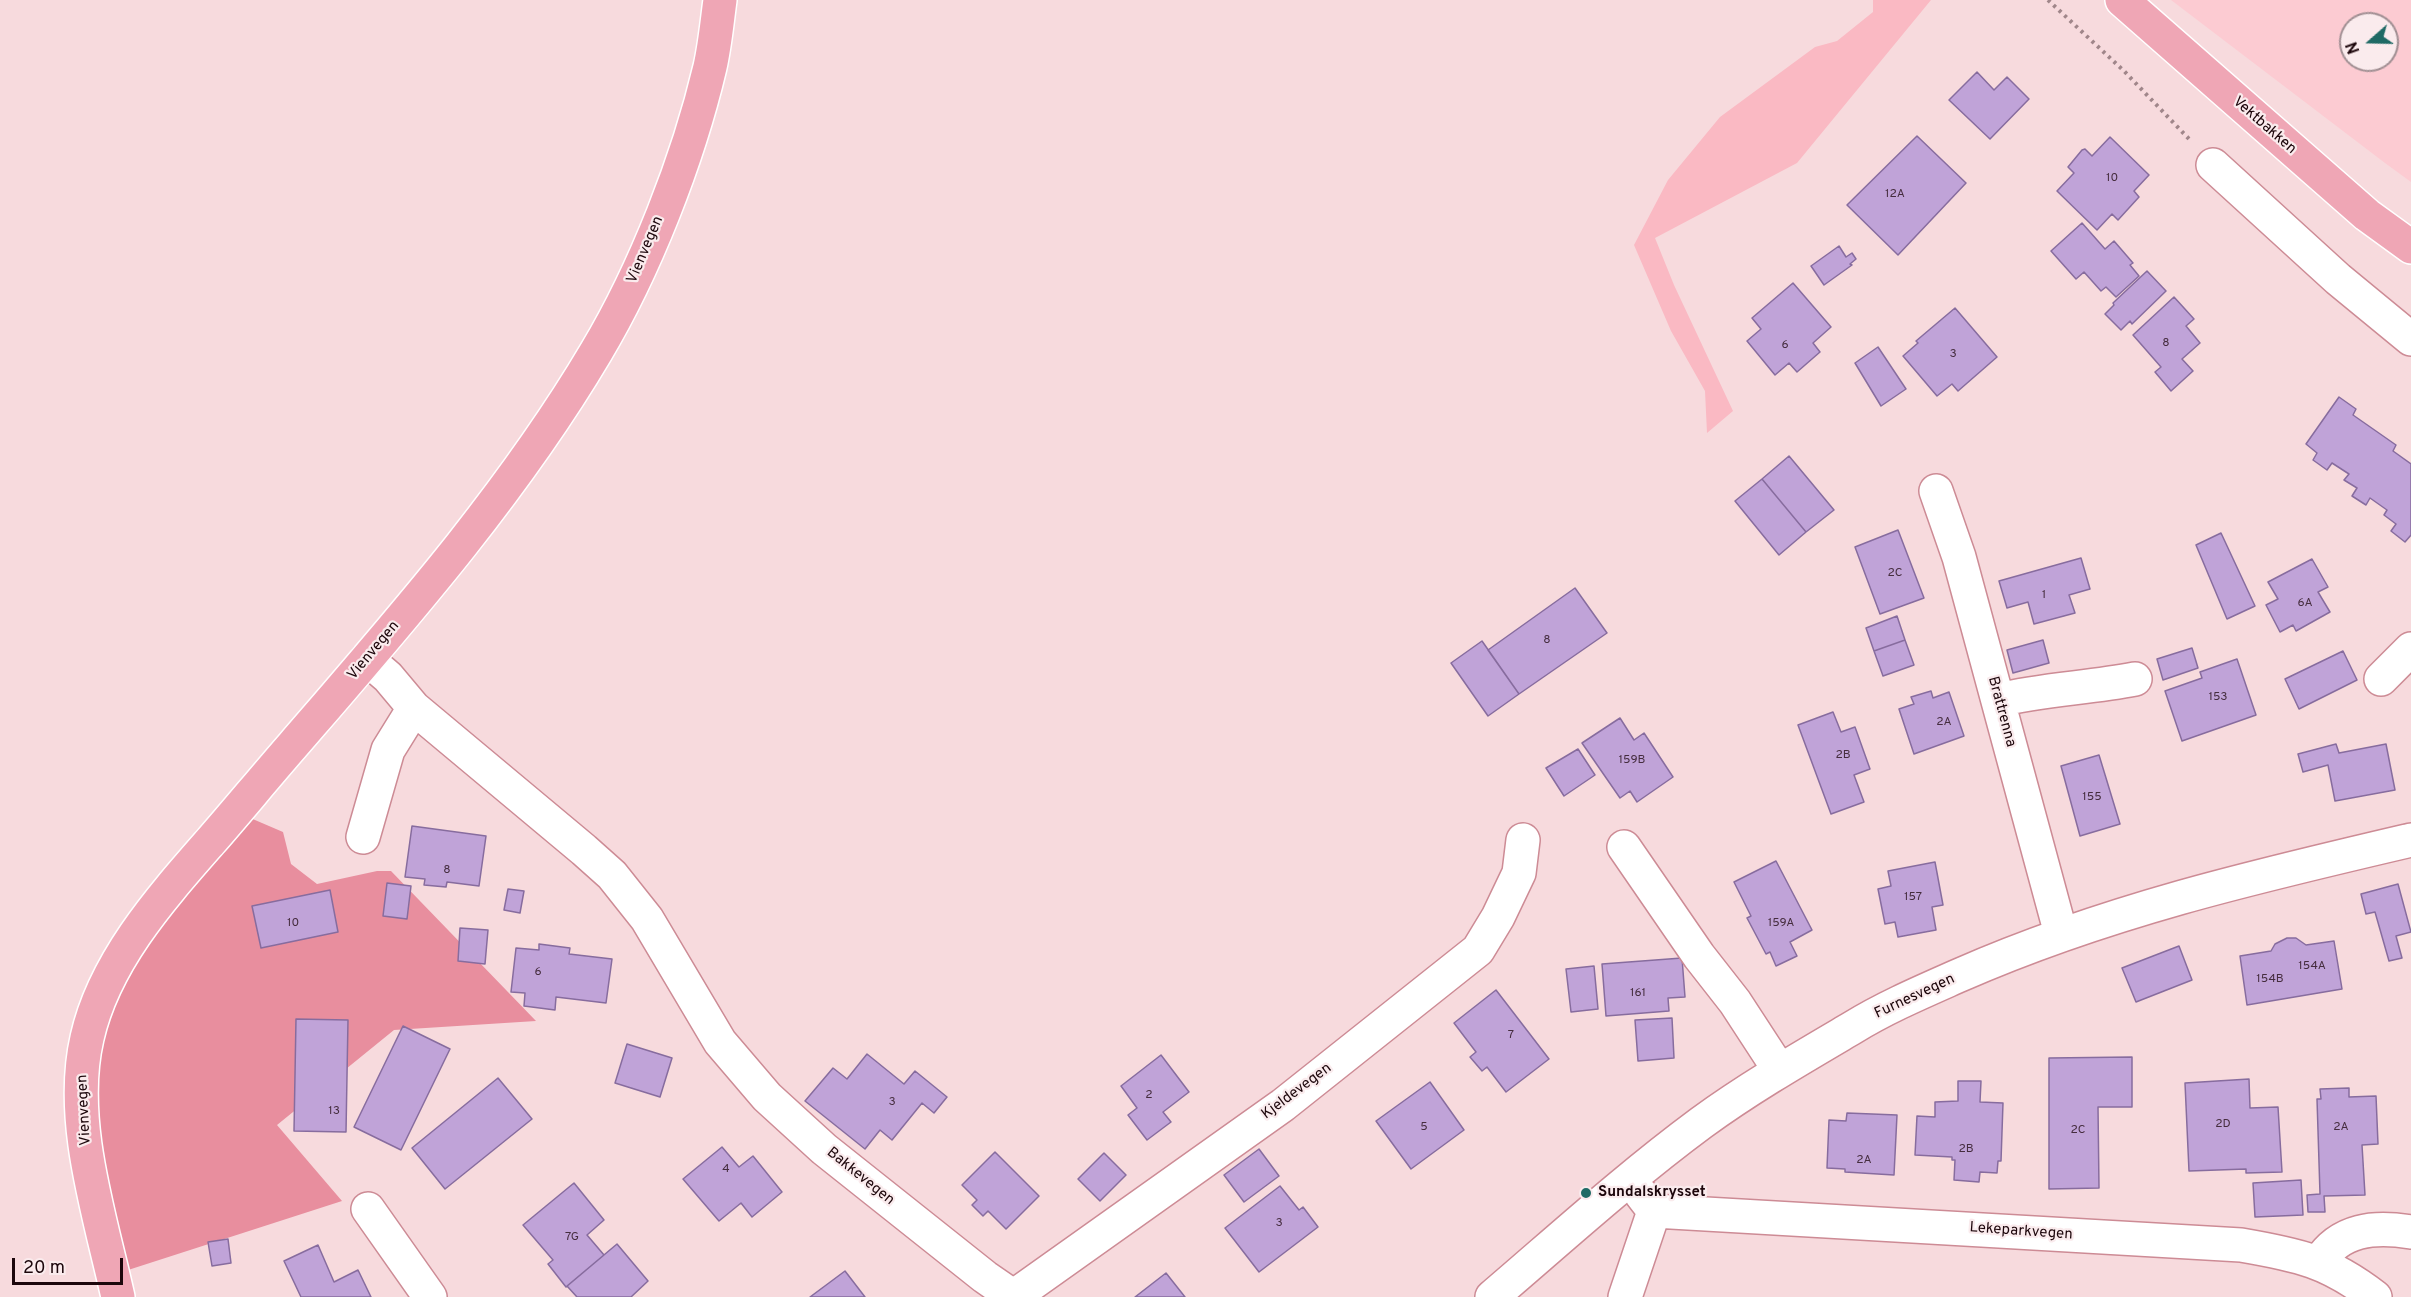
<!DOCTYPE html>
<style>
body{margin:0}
#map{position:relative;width:2411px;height:1297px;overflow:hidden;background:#f7dadd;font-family:Overpass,sans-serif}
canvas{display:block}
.north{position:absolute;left:2339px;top:12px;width:60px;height:60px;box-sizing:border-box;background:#faebed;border:2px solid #a18f93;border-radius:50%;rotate:250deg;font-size:16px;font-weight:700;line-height:24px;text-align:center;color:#1c060b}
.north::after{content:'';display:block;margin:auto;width:21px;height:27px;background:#1f6a65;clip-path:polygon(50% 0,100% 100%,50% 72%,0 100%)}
.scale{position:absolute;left:12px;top:1258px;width:111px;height:27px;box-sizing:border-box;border:3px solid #1c060b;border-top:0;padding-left:8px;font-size:18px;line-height:21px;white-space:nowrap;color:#1c060b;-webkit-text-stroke:4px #faebed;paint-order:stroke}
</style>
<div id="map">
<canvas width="2411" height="1297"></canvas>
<div class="north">N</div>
<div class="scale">20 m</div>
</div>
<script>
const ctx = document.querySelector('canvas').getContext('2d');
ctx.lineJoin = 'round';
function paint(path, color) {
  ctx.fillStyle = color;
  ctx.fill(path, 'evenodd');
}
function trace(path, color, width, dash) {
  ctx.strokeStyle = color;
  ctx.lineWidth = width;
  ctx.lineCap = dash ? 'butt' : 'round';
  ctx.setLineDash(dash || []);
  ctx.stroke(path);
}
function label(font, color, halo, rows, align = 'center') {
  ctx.font = font + ' Overpass,sans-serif';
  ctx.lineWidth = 4.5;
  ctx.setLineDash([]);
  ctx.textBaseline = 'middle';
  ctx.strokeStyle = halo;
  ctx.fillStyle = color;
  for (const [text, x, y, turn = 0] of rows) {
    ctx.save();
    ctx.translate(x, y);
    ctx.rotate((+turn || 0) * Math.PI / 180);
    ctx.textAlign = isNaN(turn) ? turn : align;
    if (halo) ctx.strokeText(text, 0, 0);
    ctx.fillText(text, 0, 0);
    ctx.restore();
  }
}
const built = new Path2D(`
 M2171,0H2411V182L2385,163ZM2351,24H2387V60H2351Z`);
const green = new Path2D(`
 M1873,0H1931L1797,163L1655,238L1674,285L1733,411L1707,433L1705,391L1671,331L1634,245L1668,180L1720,117L1815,47L1837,41L1873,12Z`);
const forest = new Path2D(`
 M248,817L283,832L291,864L317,884L377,871H391L536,1021L394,1030L277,1125L342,1201L125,1271C108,1196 82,1094 106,1018C110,1006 120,994 126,982C160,922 204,870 248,817Z`);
const building = new Path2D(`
 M1977,72L1994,90L2007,77L2029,99L1990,139L1949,100Z
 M1917,136L1966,183L1898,255L1847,205Z
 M2110,137L2149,175L2134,191L2139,197L2118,220L2112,214L2097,230L2057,191L2074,173L2068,167L2082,150L2085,149L2092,156Z
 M2082,223L2105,249L2114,241L2133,263L2130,265L2139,276L2116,297L2106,287L2101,291L2084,272L2076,279L2051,251Z
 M1839,246L1846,257L1852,253L1856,259L1850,264L1852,265L1824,285L1811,266Z
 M2147,271L2166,291L2132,324L2130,321L2121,330L2105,314L2114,305L2113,303Z
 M1793,283L1831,327L1813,343L1820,352L1797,372L1789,363L1775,375L1747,341L1761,329L1752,318Z
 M2174,297L2194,319L2186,326L2200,343L2182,359L2193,371L2171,391L2155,372L2161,367L2133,335Z
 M1955,308L1997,357L1958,391L1952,384L1937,396L1903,356L1918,343L1916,341Z
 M1878,347L1906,389L1881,406L1855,363Z
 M2339,397L2356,409L2353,415L2396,445L2393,451L2411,464V535L2405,542L2391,531L2396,524L2384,515L2387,510L2370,498L2366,505L2352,496L2357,488L2344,480L2349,474L2332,463L2327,470L2313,460L2317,453L2306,444Z
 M1789,456L1834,510L1806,532L1762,479Z
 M1762,479L1806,532L1779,555L1735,501Z
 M1898,530L1924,598L1880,614L1855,547Z
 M2221,533L2255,606L2227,619L2196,545Z
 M2081,558L2090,589L2069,595L2075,613L2034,624L2028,602L2007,608L1999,581Z
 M2312,559L2328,587L2318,592L2330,612L2296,631L2293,625L2280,632L2266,605L2278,599L2268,582Z
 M1575,588L1607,633L1519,694L1488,650Z
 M1897,616L1905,640L1874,651L1866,628Z
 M1905,640L1914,665L1883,676L1874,651Z
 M2043,640L2049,663L2013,673L2007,650Z
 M1482,641L1519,694L1488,716L1451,663Z
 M2192,648L2198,668L2163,680L2157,659Z
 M2343,651L2357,680L2299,709L2285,679Z
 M2237,659L2256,715L2182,741L2165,691L2202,678L2200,672Z
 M1931,691L1933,698L1949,692L1964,736L1914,754L1899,709L1914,704L1911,697Z
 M1833,712L1841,732L1855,727L1870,769L1854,775L1864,802L1831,814L1798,725Z
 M1620,718L1634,740L1644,733L1673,777L1637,802L1630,791L1620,798L1582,743Z
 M2336,744L2339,753L2386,744L2395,790L2335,801L2328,765L2303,772L2298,754Z
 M1578,749L1595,775L1564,796L1546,768Z
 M2099,755L2120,824L2080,836L2061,766Z
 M412,826L486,836L479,886L447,882L446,887L424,885L425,879L405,877Z
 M1776,861L1812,930L1790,942L1797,956L1776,966L1770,952L1766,954L1747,918L1751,916L1734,882Z
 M1935,862L1943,905L1932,907L1936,930L1898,937L1895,922L1885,924L1878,889L1891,886L1888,871Z
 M387,883L411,886L407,919L383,916Z
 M2398,884L2411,932L2396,936L2402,958L2389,961L2375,912L2366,914L2361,894Z
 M508,889L524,891L520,913L504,910Z
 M330,890L338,932L261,948L252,906Z
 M460,928L488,930L485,964L458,961Z
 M2287,938H2296L2306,945L2334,941L2342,989L2247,1005L2240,956L2271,951L2275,944Z
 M539,944L570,948L569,954L612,959L606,1003L556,997L555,1010L524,1006L525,993L511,992L516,948L539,950Z
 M2179,946L2192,980L2136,1002L2122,968Z
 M1682,958L1685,997L1668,998L1669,1011L1606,1016L1602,964Z
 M1594,966L1598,1009L1571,1012L1566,969Z
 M1496,990L1549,1059L1506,1092L1487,1067L1482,1071L1470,1057L1476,1052L1454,1023Z
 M1672,1018L1674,1058L1638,1061L1635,1020Z
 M296,1019L348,1020L346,1132L294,1131Z
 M403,1026L450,1049L401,1150L354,1127Z
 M627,1044L672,1058L660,1097L615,1083Z
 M867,1054L904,1084L915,1071L947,1097L934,1113L922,1103L892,1140L880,1130L865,1149L805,1101L833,1068L847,1079Z
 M1161,1055L1189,1092L1163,1112L1171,1122L1147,1140L1128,1115L1137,1108L1121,1086Z
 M2132,1057V1107H2098L2099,1188L2049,1189V1058Z
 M498,1078L532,1119L445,1189L412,1148Z
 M2249,1079L2250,1108L2278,1107L2282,1172L2246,1173V1169L2189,1171L2185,1083Z
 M1958,1081H1981L1980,1102L2003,1103L2001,1161H1998L1997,1173L1980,1172L1979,1182L1954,1180L1955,1160H1952V1157L1915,1155L1917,1116L1935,1117V1102L1958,1101Z
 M1430,1082L1464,1130L1411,1169L1376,1121Z
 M2349,1088V1097L2376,1096L2378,1144L2362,1145L2365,1195L2324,1196L2325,1212H2308L2307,1195L2320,1194L2317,1099H2321L2320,1089Z
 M1847,1113L1897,1115L1894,1175L1845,1172V1169L1827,1168L1829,1120L1846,1121Z
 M722,1147L739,1167L753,1156L782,1192L752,1217L741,1203L719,1221L683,1179Z
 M1259,1149L1279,1176L1244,1202L1224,1175Z
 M995,1152L1039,1196L1006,1229L988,1211L983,1216L972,1205L977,1200L962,1185Z
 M1104,1153L1126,1175L1100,1201L1078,1179Z
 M2301,1180L2303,1215L2255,1217L2253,1183Z
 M574,1183L604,1220L587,1235L604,1255L566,1287L548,1264L553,1260L523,1225Z
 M1280,1186L1299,1210L1303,1207L1318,1227L1259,1272L1225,1228Z
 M228,1239L231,1263L212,1266L208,1242Z
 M617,1244L648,1281L631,1297H577L567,1286Z
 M318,1245L334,1282L358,1270L371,1297H301L284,1261Z
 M845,1271L865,1297H810Z
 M1166,1273L1185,1297H1135Z`);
const path = new Path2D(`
 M2048,0L2124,71L2190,140`);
const minor = new Path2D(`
 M2213,165L2338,279L2411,339
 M1936,491L1959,557L2061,934
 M367,659L388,677L414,708L584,850L612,875L647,919L720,1042L767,1097L824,1149L985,1277L1014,1297
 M2381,679L2411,649
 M1998,700C2043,689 2089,688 2135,679
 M363,837L388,750L414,708
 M1624,847L1699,956L1735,1002L1780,1071
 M368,1209L430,1297
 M1654,1211L2241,1245C2299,1255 2328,1261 2375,1297
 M2319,1262C2340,1229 2374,1226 2411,1232
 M1013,1297L1283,1105L1478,950L1498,917L1519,873L1523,840
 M1492,1297C1561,1238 1628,1177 1701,1123C1749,1088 1801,1058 1852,1028C1886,1007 1924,991 1960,975C2106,911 2257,876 2411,840
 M1625,1297L1654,1211L1641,1194`);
const major = new Path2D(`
 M2122,0L2367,215L2411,247
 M118,1297C100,1216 68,1120 87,1038C104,962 160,899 210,842C238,810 265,777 293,745C400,621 512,494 596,352C645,270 688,160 710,67C715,45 717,22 720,0`);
const markers = [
 [1586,1193,6,"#1f6a65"]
];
const numberNames = [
 ["10",2112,179],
 ["12A",1895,195],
 ["8",2166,344],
 ["6",1785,346],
 ["3",1953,355],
 ["2C",1895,574],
 ["1",2044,596],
 ["6A",2305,604],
 ["8",1547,641],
 ["153",2218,698],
 ["2A",1944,723],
 ["2B",1843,756],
 ["159B",1632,761],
 ["155",2092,798],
 ["8",447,871],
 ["157",1913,898],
 ["10",293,924],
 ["159A",1781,924],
 ["154A",2312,967],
 ["6",538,973],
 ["154B",2270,980],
 ["161",1638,994],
 ["7",1511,1036],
 ["2",1149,1096],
 ["3",892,1103],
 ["13",334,1112],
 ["2D",2223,1125],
 ["5",1424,1128],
 ["2A",2341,1128],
 ["2C",2078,1131],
 ["2B",1966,1150],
 ["2A",1864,1161],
 ["4",726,1170],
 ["3",1279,1224],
 ["7G",572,1238]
];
const streetNames = [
 ["Vektbakken",2264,126,41],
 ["Vienvegen",646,250,-67],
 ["Vienvegen",374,651,-50],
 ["Brattrenna",2001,712,75],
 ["Furnesvegen",1915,997,-25],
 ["Kjeldevegen",1297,1092,-37],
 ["Vienvegen",85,1110,-93],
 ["Bakkevegen",860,1177,39],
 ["Lekeparkvegen",2021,1232,4]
];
const poiNames = [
 ["Sundalskrysset",1598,1193]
];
paint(built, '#fccbd2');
paint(green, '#fab9c3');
paint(forest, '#e88e9e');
paint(building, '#c0a3d8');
trace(building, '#876c9e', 1.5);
trace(minor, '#cd8b95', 36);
trace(major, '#fff', 36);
trace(path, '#a0868a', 4, [3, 4.5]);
trace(minor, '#fff', 33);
trace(major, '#efa6b5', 33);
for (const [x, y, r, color] of markers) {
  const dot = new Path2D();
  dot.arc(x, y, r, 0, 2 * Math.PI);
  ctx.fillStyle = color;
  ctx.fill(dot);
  trace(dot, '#faebed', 2);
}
label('12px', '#452d3e', null, numberNames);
label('15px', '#1c060b', '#faebed', streetNames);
label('bold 15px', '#1c060b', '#faebed', poiNames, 'left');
</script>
